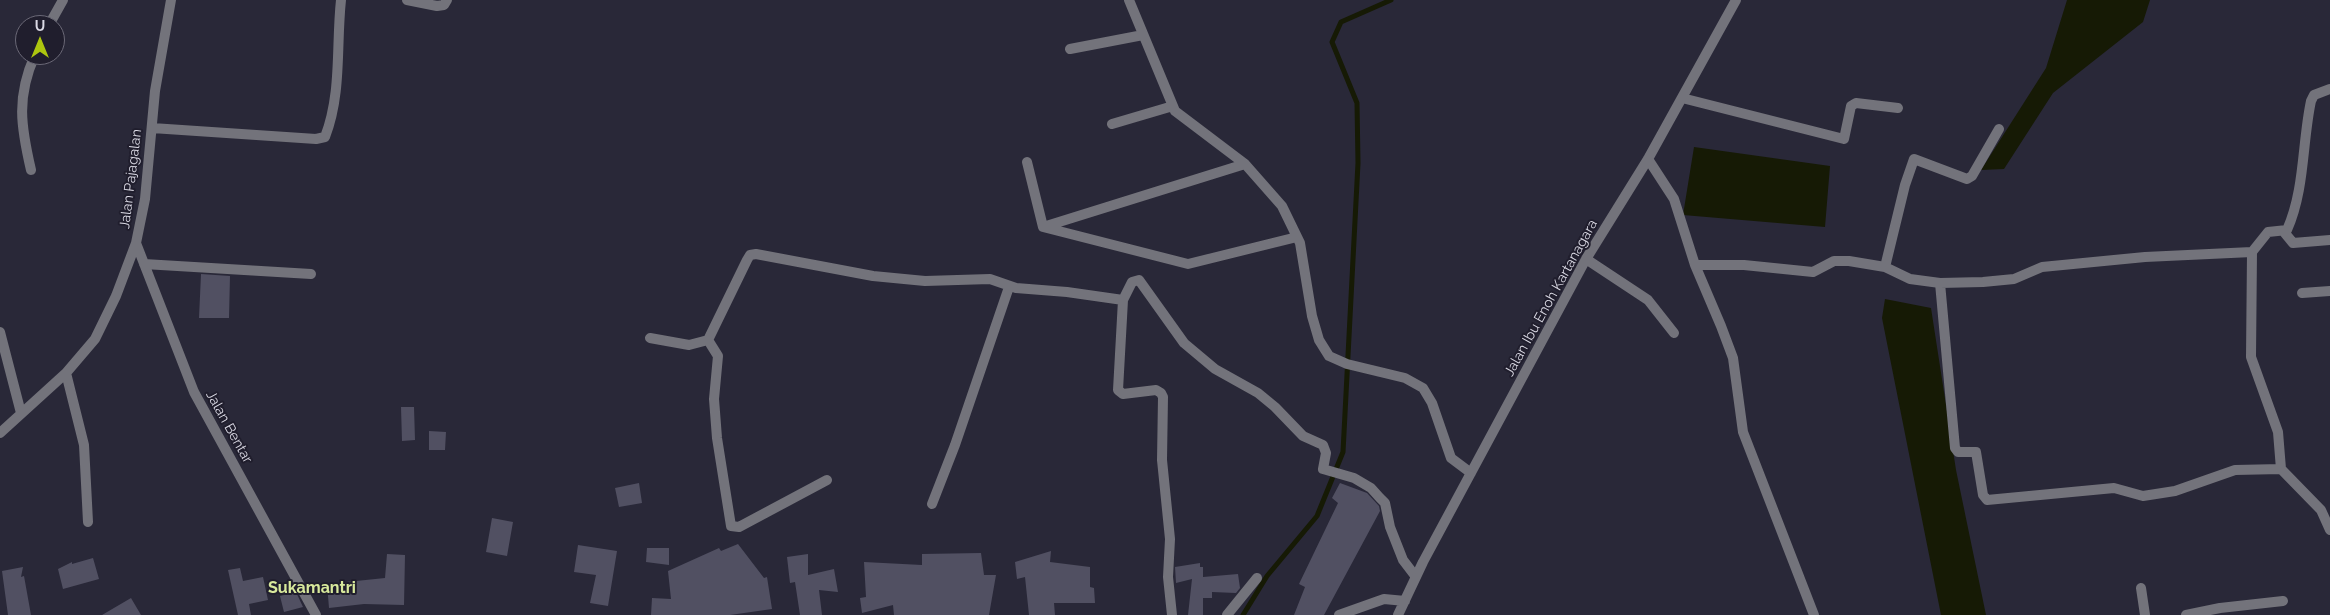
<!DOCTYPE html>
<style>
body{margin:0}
#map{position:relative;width:2330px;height:615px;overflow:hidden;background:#292838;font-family:Raleway,sans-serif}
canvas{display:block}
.north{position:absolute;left:15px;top:15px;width:50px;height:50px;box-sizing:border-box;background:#201e2d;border:1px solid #6b6977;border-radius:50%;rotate:0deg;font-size:14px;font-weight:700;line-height:20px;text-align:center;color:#dbdae5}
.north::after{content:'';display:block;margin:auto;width:18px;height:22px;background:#adc60f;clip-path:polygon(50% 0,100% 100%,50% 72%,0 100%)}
</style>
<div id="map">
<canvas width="2330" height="615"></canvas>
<div class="north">U</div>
</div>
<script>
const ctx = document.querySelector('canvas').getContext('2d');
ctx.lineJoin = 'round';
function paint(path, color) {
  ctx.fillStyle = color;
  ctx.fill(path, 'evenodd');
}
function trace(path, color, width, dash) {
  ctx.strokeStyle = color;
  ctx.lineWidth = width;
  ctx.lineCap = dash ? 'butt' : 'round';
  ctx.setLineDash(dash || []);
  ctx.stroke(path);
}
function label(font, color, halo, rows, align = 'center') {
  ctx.font = font + ' Raleway,sans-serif';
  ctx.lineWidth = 4;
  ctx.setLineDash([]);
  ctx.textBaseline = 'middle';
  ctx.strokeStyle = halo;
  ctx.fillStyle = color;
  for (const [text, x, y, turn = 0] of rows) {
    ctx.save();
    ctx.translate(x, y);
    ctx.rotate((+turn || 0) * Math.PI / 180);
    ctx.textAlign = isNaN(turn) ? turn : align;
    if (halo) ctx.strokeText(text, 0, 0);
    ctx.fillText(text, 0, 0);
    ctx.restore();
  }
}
const water = new Path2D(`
 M2067,0H2150L2143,22L2053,93L2004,169L1981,170L2046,68Z
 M1694,147L1830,166L1825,227L1683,215Z
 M1885,299L1931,308L1956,470L1986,615H1941L1882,318Z`);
const stream = new Path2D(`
 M1243,615L1267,576L1317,516L1343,452L1358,163L1357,103L1332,42L1341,22L1391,0`);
const building = new Path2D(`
 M201,274L230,276L229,318H199Z
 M401,407H414L415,440L402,441Z
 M429,431L446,432L445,450H429Z
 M639,483L642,503L619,507L615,488Z
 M1340,483L1367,493L1379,506L1380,511L1324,615H1294L1305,587L1299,584L1338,503L1332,498Z
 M492,518L513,522L507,556L486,552Z
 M738,544L764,578L767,577L772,609L730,615H651L652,598L671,599L668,571L719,548L721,551Z
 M578,545L617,551L608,606L590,603L596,575L574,572Z
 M647,548H669V565L646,562Z
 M1051,551L1050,562L1090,567V587L1094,588L1095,603H1054L1055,615H1029L1025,577L1017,579L1015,562Z
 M981,553L984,575H996L989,615H894L893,605L862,613L860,598L866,597L864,562L922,565V554Z
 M387,554L405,555L404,605L364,604L329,608L327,584L385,578Z
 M808,554V575L834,569L838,592L819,590L822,615H800L795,582L790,583L787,557Z
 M93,558L99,579L63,589L58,569L72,562V564Z
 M1200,563V567H1203V577L1238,574L1240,588L1236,593L1212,592V598H1203V615H1188L1192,579L1176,583L1175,567Z
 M23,567L21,577L24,576L31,615H8L2,571Z
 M240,568L243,581L263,577L268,600L249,604L251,615H238L228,570Z
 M296,592L303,607L284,612L280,596Z
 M131,598L141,615H102Z`);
const street = new Path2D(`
 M407,0L437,6L444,5L447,0
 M1129,0L1175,111L1245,164L1282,206L1300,243L1312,316L1319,340L1329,356L1347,364L1405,378L1423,388L1432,403L1451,458L1471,473
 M49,25L63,0
 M1070,49L1143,35
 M2330,89L2314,95L2311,101C2302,143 2305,190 2287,230L2268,232L2252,252L2251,357L2278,432L2281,469L2321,510L2330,530
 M1682,98L1844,139L1851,106L1856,103L1898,108
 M1112,124L1173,106
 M152,128L316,139L325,137C342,93 336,46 341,0
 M1648,159L1674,199L1695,265L1721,326L1733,358L1743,432L1814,615
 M1027,162L1043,227
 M1245,164L1043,227L1188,264L1297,237
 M31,170C21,127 16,97 35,55
 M2284,232L2293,243L2330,240
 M136,243L194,392L316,615
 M1586,259L1648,300L1674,333
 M144,264L311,274
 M1695,265H1744L1813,272L1834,261H1849L1885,267L1910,279L1940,283L1983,282L2014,279L2042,267L2145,257L2252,252
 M1885,267L1905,185L1914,159L1967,179L1972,176L1999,129
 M1940,283L1955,448L1958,452H1976L1983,495L1987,500L2114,488L2143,496L2175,491L2235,470L2281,469
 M2302,293L2330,291
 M1123,300L1118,390L1123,394L1156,390L1161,393L1163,397L1162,460L1170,539L1168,577L1172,615
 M0,332L21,413
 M650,338L689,345L708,340L747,260L750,255L756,254L873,276L925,281L990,279L1016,288L1067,292L1123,300L1132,282L1139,280L1184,343L1215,369L1258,393L1275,407L1303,436L1323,445L1326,453L1323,469L1354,478L1371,488L1380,498L1385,503L1390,527L1403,560L1416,577
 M708,340L718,356L714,399L717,438L731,526L739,527L827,480
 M66,373L84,445L88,522
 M0,433L66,373L95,339L116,296L136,243L145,199L155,91L171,0
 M932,504L955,445L1009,287
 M2141,588L2145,615
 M1227,615L1257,578
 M1339,615L1384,599L1405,601
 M1398,615L1423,562L1586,259L1648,159L1736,0
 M2186,615L2220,608L2283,601`);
const streetNames = [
 ["Jalan Pajagalan",131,179,-83],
 ["Jalan Ibu Enoh Kartanagara",1551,298,-61],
 ["Jalan Bentar",229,427,61]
];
const quarterNames = [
 ["Sukamantri",312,588]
];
paint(water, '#161a05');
trace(stream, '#161a05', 5);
paint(building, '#515062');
trace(street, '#73737b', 10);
label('14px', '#dbdae5', '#201e2d', streetNames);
label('bold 16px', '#d8e99c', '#201e2d', quarterNames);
</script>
